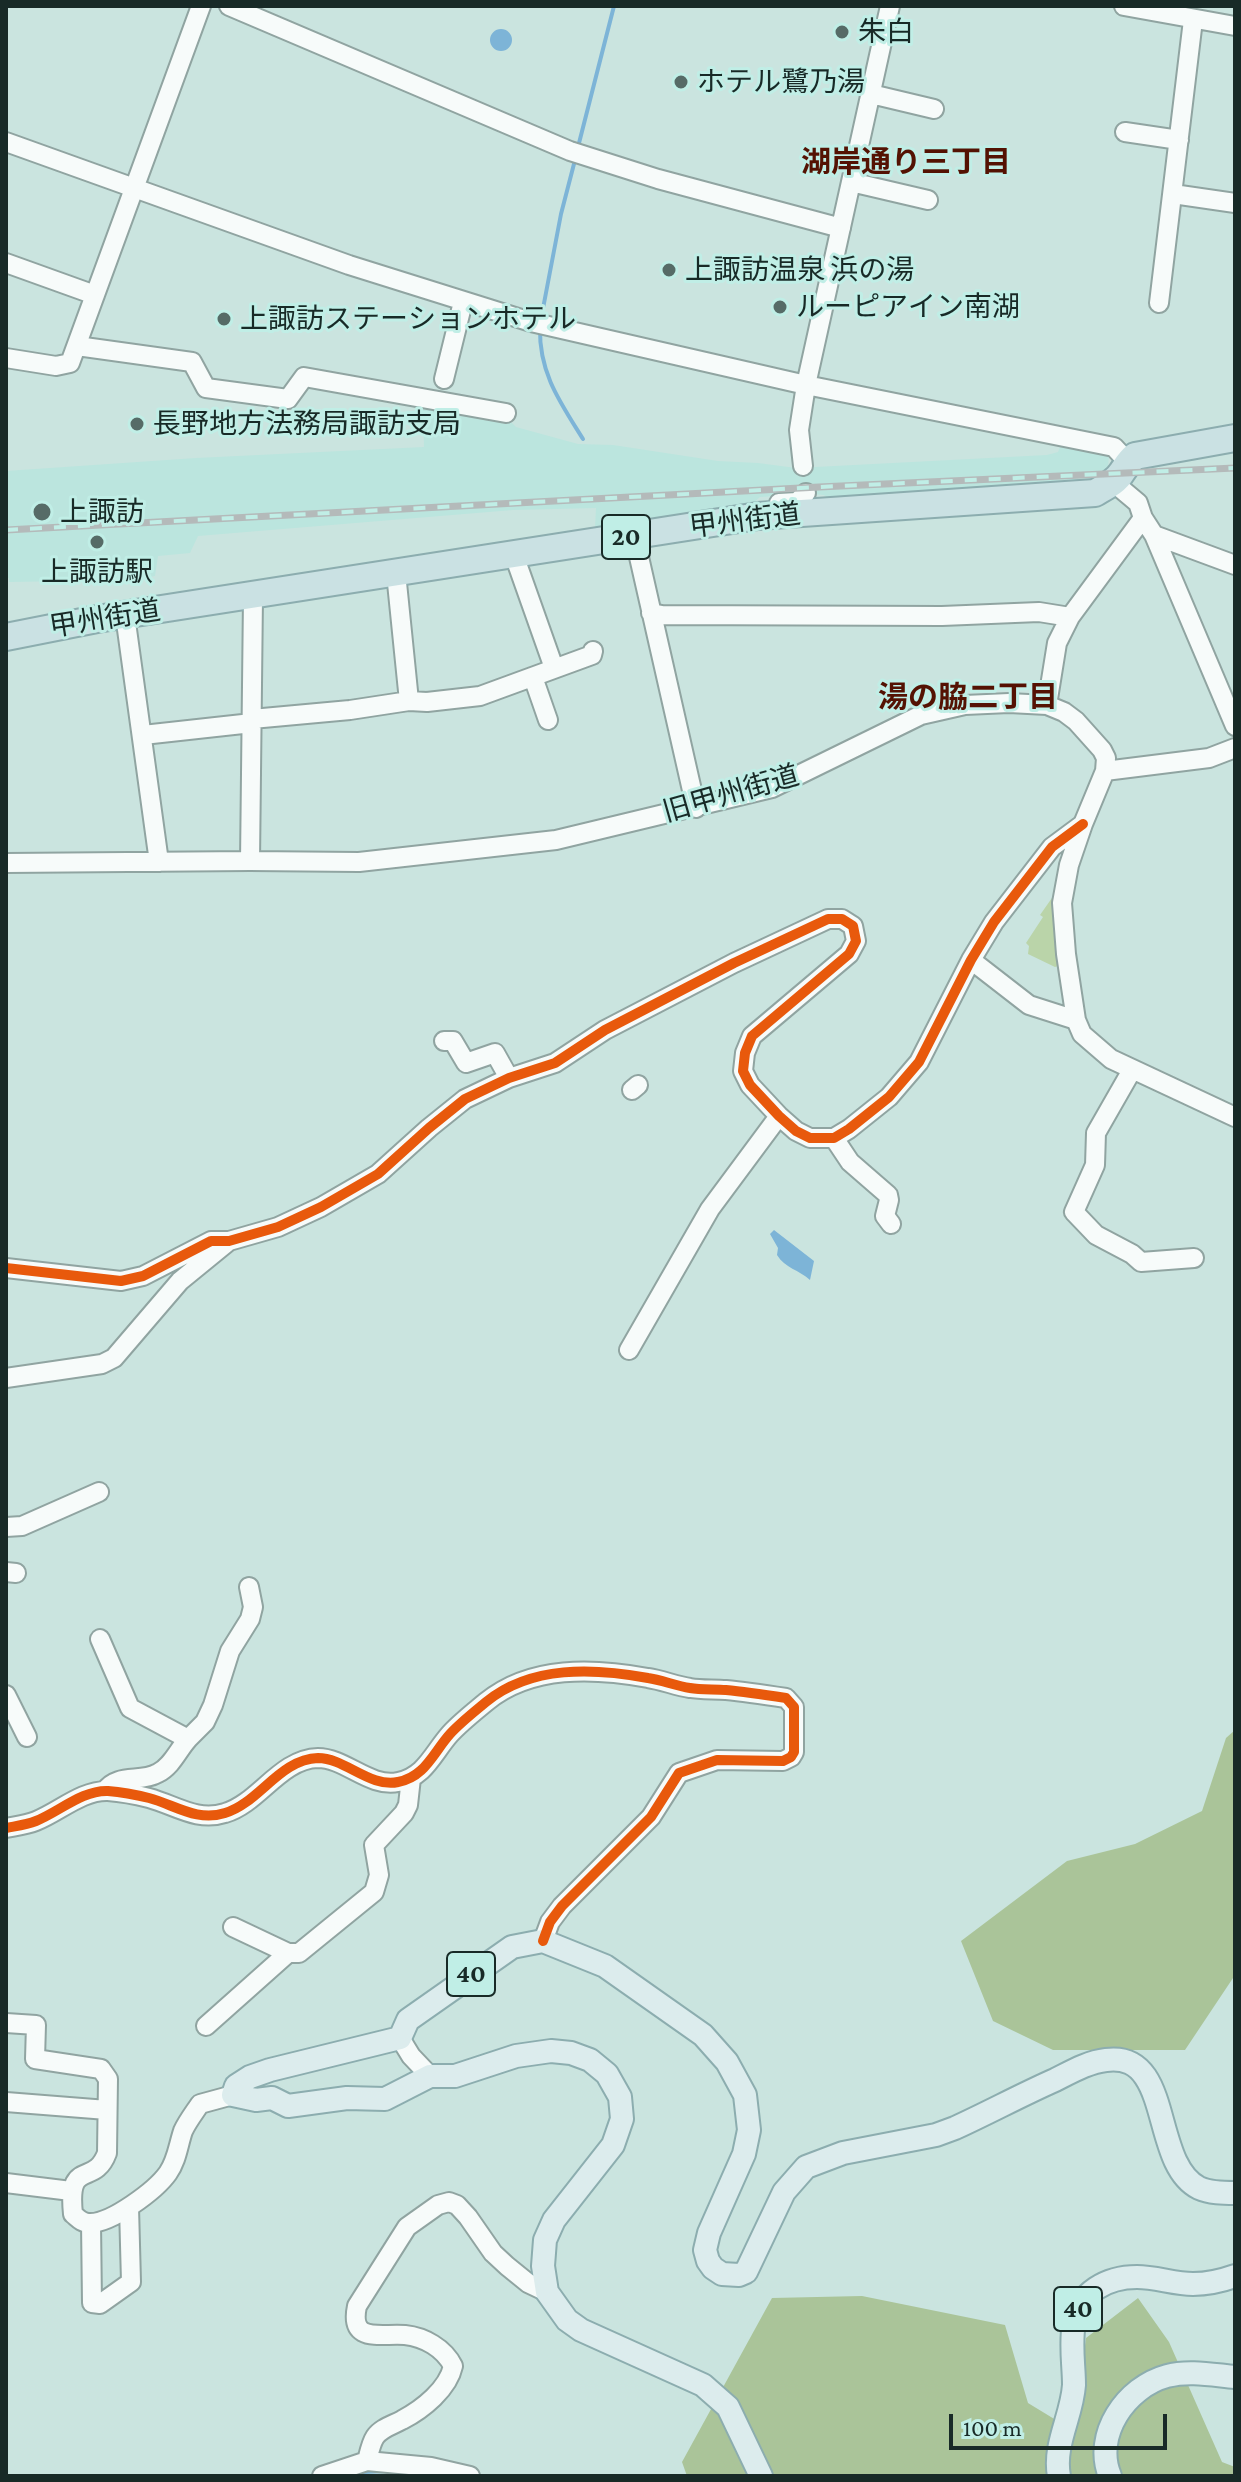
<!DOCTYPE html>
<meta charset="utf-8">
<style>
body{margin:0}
#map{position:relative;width:1241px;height:2482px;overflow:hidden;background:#cae4df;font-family:"Crimson Pro",serif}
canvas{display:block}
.frame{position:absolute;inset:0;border:8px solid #182a27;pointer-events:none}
.scale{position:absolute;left:949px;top:2414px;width:218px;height:36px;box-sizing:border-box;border:4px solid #182a27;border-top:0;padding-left:10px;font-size:24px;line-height:28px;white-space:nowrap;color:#182a27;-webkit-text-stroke:6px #c0eee6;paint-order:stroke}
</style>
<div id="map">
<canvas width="1241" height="2482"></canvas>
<div class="frame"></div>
<div class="scale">100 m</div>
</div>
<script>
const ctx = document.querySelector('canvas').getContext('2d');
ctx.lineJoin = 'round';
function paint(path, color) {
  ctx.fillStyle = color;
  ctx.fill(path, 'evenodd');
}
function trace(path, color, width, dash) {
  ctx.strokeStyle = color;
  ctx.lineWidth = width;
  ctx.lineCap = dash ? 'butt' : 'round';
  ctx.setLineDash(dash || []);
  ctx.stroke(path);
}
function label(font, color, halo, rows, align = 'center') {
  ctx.font = font + ' "Crimson Pro","Noto Sans JP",serif';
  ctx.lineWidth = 6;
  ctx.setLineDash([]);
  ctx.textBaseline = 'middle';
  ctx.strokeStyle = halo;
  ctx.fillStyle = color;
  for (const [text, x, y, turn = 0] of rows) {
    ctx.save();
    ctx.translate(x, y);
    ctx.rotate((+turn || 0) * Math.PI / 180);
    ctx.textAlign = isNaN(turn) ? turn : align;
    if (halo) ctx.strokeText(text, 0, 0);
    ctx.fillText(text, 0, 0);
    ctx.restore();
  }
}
const built = new Path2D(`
 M423,407L510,421L516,427L578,444L613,445L718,461L758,463L796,468L1047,455L1058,452L1061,445L1109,455L1108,468L1092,483L831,501L824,495L811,494L760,497L752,504L595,528L596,508L513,510L198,536L190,553L158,556L155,576L133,580L9,582V578H6V471L196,458L424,447Z`);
const green = new Path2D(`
 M1054,895L1058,899L1061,965L1055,967L1028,954L1029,946L1026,943L1043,917L1040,915Z`);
const forest = new Path2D(`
 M1235,1730V1975L1185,2050H1053L993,2021L961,1941L1067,1861L1135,1844L1202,1811L1226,1738Z
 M862,2296L1005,2325L1028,2403L1074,2431L1086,2338L1138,2298L1169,2342L1222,2462L1235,2467V2476H687L682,2462L772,2298Z`);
const water = new Path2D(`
 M490 40a11 11 0 1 1 22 0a11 11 0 1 1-22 0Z
 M774,1230L814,1261L810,1280C799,1270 785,1268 777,1255L778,1248L770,1234Z`);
const stream = new Path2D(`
 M578,147L614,6
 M541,319L561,214L575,160
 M540,328C539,373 560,402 583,439
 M351,2476L361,2472L387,2471`);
const minor = new Path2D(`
 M229,6L570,151L658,179L841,228
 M1124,6L1235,26
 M871,94L934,109
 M1125,132L1179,140
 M6,142L349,265L531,322L806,385L1114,447L1128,462
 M851,182L928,200
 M1173,194L1235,203
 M6,263L95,295
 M1159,303L1193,20
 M77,346L192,362L206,388L288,399L304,377L506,413
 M6,358L56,366L70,363L201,6
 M444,379L463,302
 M803,466L799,430L806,385L890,6
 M1113,482L1138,503L1143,518L1154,535L1235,726
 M779,503L797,502L806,493
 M634,535L696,808
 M1154,535L1235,565
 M514,555L554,668
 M396,573L409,701
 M651,613L662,615L942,616L1039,612L1070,617
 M125,615L159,862
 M533,677L548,720
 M1047,705L1057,643L1070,617L1143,518
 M252,719L350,710L409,701L427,702L480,696L592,655L593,651
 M143,735L252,723
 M1105,771L1209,758L1235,748
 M250,861L253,597
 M6,863L250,861L359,862L556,840L772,788L921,715L965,705L1009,703L1047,705L1064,712L1076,721L1102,750L1106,758L1105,771L1083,824L1069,865L1062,903L1066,954L1076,1020L1082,1034L1111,1059L1235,1117
 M971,960L1029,1005L1076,1020
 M444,1041H453L466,1063L495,1053L509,1078
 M1132,1070L1096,1133L1095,1165L1074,1212L1096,1235L1132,1254L1141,1262L1194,1258
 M632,1090L638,1085
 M834,1138L850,1162L888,1195L889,1200L885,1216L891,1224
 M6,1268L121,1281L143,1276L211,1241H229L278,1227L321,1207L378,1174L429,1128L465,1099L509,1078L555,1063L605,1030L734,963L828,919H842L853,926L856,941L849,954L752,1036L745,1053L743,1071L750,1085L779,1116L796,1131L810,1138H834L849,1129L889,1097L919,1062L971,960L994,922L1052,847L1083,824
 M629,1350L710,1209L779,1116
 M6,1378L102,1364L114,1358L180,1281L229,1241
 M6,1527L22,1526L99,1492
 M6,1572L16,1573
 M100,1639L130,1708L188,1739C178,1750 172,1766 158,1773C141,1783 117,1773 105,1791
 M6,1695L27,1737
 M188,1739L205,1722L213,1705L230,1651L250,1619L253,1607L249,1587
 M6,1828C16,1826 26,1825 36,1821C59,1812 82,1790 108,1791C121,1792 137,1795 149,1798C175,1805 197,1822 225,1813C259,1803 280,1759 318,1758C345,1758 370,1788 398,1782C425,1777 433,1753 450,1734C460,1723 474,1712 486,1702C531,1665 594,1668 648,1678C662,1680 676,1686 690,1688C701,1690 714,1689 726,1690C746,1692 766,1695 786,1698L794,1707V1752L791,1757L783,1761L717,1760L679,1773L651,1817L562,1906L550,1922L543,1941
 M233,1927L288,1953
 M6,2023L36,2025L35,2059L101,2069L108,2079L107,2153C94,2188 67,2157 73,2214C78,2218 82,2223 89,2223C111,2224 156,2190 168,2173C177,2160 178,2146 183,2131C187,2122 194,2113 200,2104L233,2095
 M206,2026L288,1953H299L374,1892L379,1875L374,1845L404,1813L408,1805L411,1778
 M400,2038L411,2056L430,2076
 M6,2102L107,2110
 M6,2183L71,2191
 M91,2223L92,2303L100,2304L131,2282L129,2207
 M367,2461C369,2453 371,2443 375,2437C381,2428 393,2425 402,2420C423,2409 448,2389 453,2366C444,2348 424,2337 405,2335C380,2333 349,2344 357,2306L407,2227L438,2205L449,2202L457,2205L468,2217L493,2253L507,2266L528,2283L547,2292
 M322,2476L367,2461L431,2467L470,2476`);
const major = new Path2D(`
 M761,2476L728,2407L703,2385L581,2330L567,2320L547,2292L543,2266L545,2240L554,2220L613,2145L622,2119L620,2097L607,2074L590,2060L571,2053L551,2051L516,2056L455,2076H430L385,2099L347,2098L288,2106L272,2098L256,2100L233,2095L236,2086L250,2077L270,2070L400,2038L408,2020L512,1947L543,1941L605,1966L703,2035L727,2062L745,2095L749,2130L744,2154L709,2233L705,2250L708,2261L713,2268L722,2274L739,2275L746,2272L784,2192L806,2167L843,2153L936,2135L955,2128C988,2113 1021,2095 1055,2080C1071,2072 1088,2062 1106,2060C1174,2051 1150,2163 1199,2188C1210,2193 1223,2193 1235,2193
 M1059,2476C1053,2445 1072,2416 1074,2385C1074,2365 1070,2344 1074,2323C1079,2292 1107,2277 1137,2277C1156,2277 1174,2284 1193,2284C1208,2284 1221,2281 1235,2276
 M1110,2476C1093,2435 1126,2387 1167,2376C1189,2370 1213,2375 1235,2377`);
const highway = new Path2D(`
 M6,637L97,619L758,516L1095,493C1105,487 1116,482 1122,472C1127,465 1129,461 1135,456L1235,438`);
const rail = new Path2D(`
 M6,530L819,487L1235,468`);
const cycleway = new Path2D(`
 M6,1268L121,1281L143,1276L211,1241H229L278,1227L321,1207L378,1174L429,1128L465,1099L509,1078L555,1063L605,1030L734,963L828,919H842L853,926L856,941L849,954L752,1036L745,1053L743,1071L750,1085L779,1116L796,1131L810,1138H834L849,1129L889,1097L919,1062L971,960L994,922L1052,847L1083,824
 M6,1828C16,1826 26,1825 36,1821C59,1812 82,1790 108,1791C121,1792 137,1795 149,1798C175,1805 197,1822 225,1813C259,1803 280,1759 318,1758C345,1758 370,1788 398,1782C425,1777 433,1753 450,1734C460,1723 474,1712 486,1702C531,1665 594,1668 648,1678C662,1680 676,1686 690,1688C701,1690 714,1689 726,1690C746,1692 766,1695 786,1698L794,1707V1752L791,1757L783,1761L717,1760L679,1773L651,1817L562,1906L550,1922L543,1941`);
const markers = [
 [842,32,8,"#566b67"],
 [681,82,8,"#566b67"],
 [669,270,8,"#566b67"],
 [780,307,8,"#566b67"],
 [224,319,8,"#566b67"],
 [137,424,8,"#566b67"],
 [42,512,10,"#566b67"],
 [97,542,8,"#566b67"]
];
const shields = [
 [626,537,48],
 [471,1974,48],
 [1078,2309,48]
];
const shieldNames = [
 ["20",626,537],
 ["40",471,1974],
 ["40",1078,2309]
];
const poiNames = [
 ["朱白",858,32],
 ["ホテル鷺乃湯",697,82],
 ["上諏訪温泉 浜の湯",685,270],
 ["ルーピアイン南湖",796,307],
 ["上諏訪ステーションホテル",240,319],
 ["長野地方法務局諏訪支局",153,424],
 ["上諏訪",60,512],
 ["上諏訪駅",97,572,"center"]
];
const streetNames = [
 ["甲州街道",745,521,-7],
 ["甲州街道",105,619,-9],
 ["旧甲州街道",731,794,-16]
];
const neighbourhoodNames = [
 ["湖岸通り三丁目",906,163],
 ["湯の脇二丁目",968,698]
];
paint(built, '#bbe5de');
paint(green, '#bad4a9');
paint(forest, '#aac499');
paint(water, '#7db4d7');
trace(stream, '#7db4d7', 4);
trace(minor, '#90a4a1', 22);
trace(major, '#8cadaf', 26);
trace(highway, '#8cadaf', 30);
trace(minor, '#f7fbfa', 18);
trace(major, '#dceced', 22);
trace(highway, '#cae1e3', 26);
trace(rail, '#b4baba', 7);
trace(rail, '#c0eee6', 4, [12]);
trace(cycleway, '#e8590c', 10);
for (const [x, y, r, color] of markers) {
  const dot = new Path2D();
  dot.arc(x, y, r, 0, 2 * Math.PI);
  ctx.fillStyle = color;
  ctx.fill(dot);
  trace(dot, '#c0eee6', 3);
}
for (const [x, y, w] of shields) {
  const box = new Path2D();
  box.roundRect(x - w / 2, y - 22, w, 44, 6);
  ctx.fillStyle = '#c0eee6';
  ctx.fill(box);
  trace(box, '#182a27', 2);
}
label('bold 26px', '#182a27', null, shieldNames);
label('28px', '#182a27', '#c0eee6', poiNames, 'left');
label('28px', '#182a27', '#c0eee6', streetNames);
label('bold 30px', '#541203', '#c0eee6', neighbourhoodNames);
</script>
